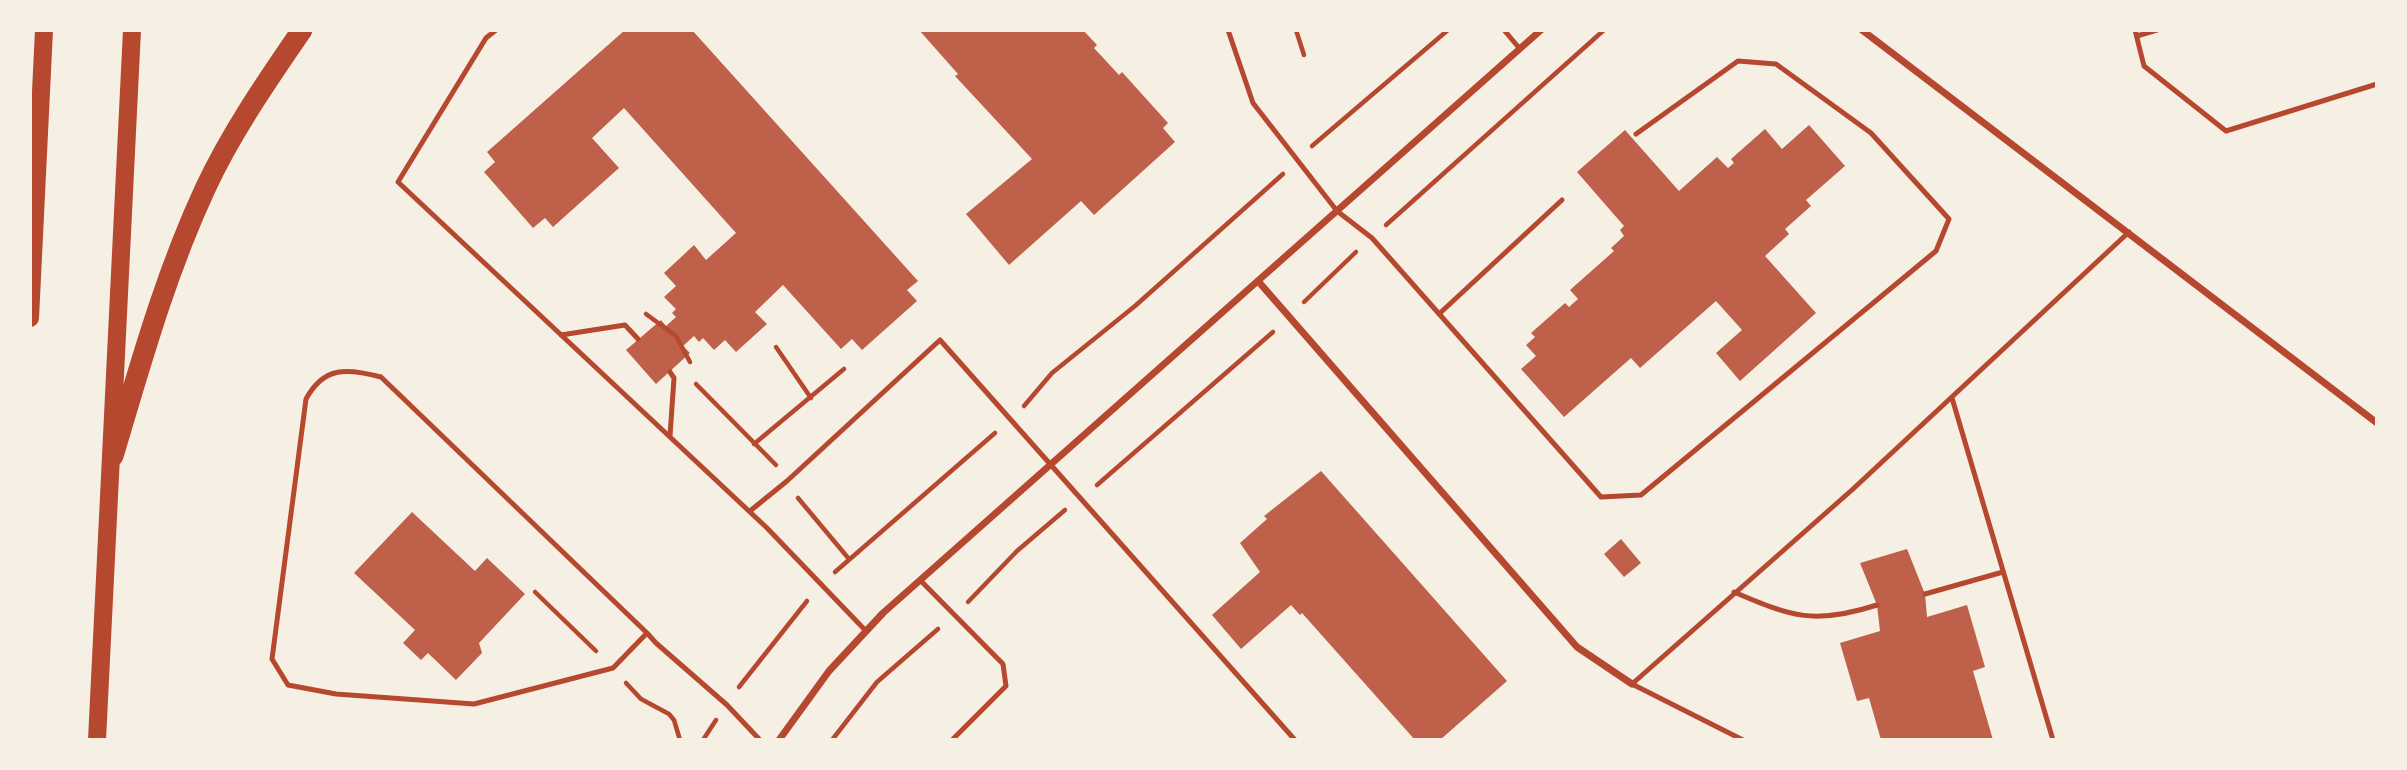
<!DOCTYPE html>
<style>
body{margin:0}
#map{position:relative;width:2407px;height:770px;overflow:hidden;background:#f6efe4;font-family:Poppins,sans-serif}
canvas{display:block}
.frame{position:absolute;inset:0;border:32px solid #f6efe4;pointer-events:none}
</style>
<div id="map">
<canvas width="2407" height="770"></canvas>
<div class="frame"></div>
</div>
<script>
const ctx = document.querySelector('canvas').getContext('2d');
ctx.lineJoin = 'round';
function paint(path, color) {
  ctx.fillStyle = color;
  ctx.fill(path, 'evenodd');
}
function trace(path, color, width, dash) {
  ctx.strokeStyle = color;
  ctx.lineWidth = width;
  ctx.lineCap = dash ? 'butt' : 'round';
  ctx.setLineDash(dash || []);
  ctx.stroke(path);
}
const building = new Path2D(`
 M625,30H692L918,281L907,290L917,301L862,350L852,339L841,349L783,285L755,312L767,324L736,352L725,340L714,350L703,338L699,342L694,336L683,346L690,353L656,384L626,350L661,320L666,326L676,317L672,313L676,309L664,297L676,286L664,273L694,245L706,260L736,233L624,108L592,138L619,168L553,227L545,218L533,228L484,172L495,162L487,152Z
 M919,30H1083L1097,45L1094,48L1119,75L1122,72L1168,123L1163,128L1175,142L1094,215L1081,201L1009,265L966,214L1032,159L955,76L958,74Z
 M1809,125L1845,166L1806,200L1811,206L1785,229L1789,234L1765,256L1816,313L1740,381L1716,353L1742,330L1716,301L1640,368L1631,358L1564,417L1521,369L1536,356L1526,345L1535,337L1531,333L1565,303L1569,307L1578,299L1570,290L1614,251L1611,248L1624,236L1620,230L1624,226L1577,172L1625,130L1679,191L1717,157L1728,168L1734,163L1731,159L1765,129L1782,149Z
 M1321,471L1507,681L1440,740H1415L1302,613L1300,615L1291,605L1241,649L1212,615L1260,572L1240,543L1267,519L1264,516Z
 M412,512L475,571L487,558L525,594L479,643L482,653L456,680L428,653L421,660L403,643L415,630L354,573Z
 M1621,539L1641,563L1624,577L1604,554Z
 M1907,549L1925,594L1927,617L1967,605L1985,667L1973,671L1993,740H1881L1869,698L1857,701L1840,643L1880,631L1877,605L1860,563Z`);
const path = new Path2D(`
 M1296,30L1304,55
 M1312,146L1448,30
 M1386,225L1604,30
 M1304,302L1356,252
 M646,314L676,336L690,362
 M776,347L811,398
 M696,384L776,465
 M1024,406L1052,373L1135,306L1283,174
 M754,444L844,369
 M1097,485L1273,332
 M798,498L849,559
 M835,572L995,433
 M535,592L596,651
 M968,602L1017,551L1065,510
 M626,683L641,699L669,714L674,720L680,740
 M739,687L807,601
 M703,740L716,720
 M832,740L877,682L938,629`);
const service = new Path2D(`
 M496,30L486,38L398,182L767,528L866,631
 M1228,30L1253,103L1337,211L1372,238L1601,497L1641,495L1936,251L1949,219L1871,133L1776,64L1738,61L1636,134
 M1504,30L1520,49
 M2135,30L2144,66L2226,131L2377,84
 M2137,36L2157,30
 M1439,314L1562,200
 M561,335L625,325L638,339
 M1952,398L2053,740
 M670,436L674,378L670,372
 M750,511L787,481L940,340L1295,740
 M920,580L1003,664L1006,686L952,740
 M1734,592C1792,617 1815,625 1877,605
 M1925,594L2003,572
 M647,633L613,668L474,704L336,694L288,685L272,659L306,399C324,366 347,368 381,377L647,633L656,643L727,705L760,740
 M1743,740L1632,684L1853,489L2129,232`);
const minor = new Path2D(`
 M1862,30L2377,423
 M1258,281L1577,647L1632,684
 M779,740L829,671L883,613L1541,30`);
const primary = new Path2D(`
 M30,318L44,30
 M97,740L132,30`);
const motorway = new Path2D(`
 M113,456C140,366 165,275 205,189C231,133 267,81 302,30`);
paint(building, '#bf614a');
trace(path, '#b5482f', 4.5);
trace(service, '#b5482f', 5);
trace(minor, '#b5482f', 7);
trace(primary, '#b5482f', 18);
trace(motorway, '#b5482f', 21);
</script>
